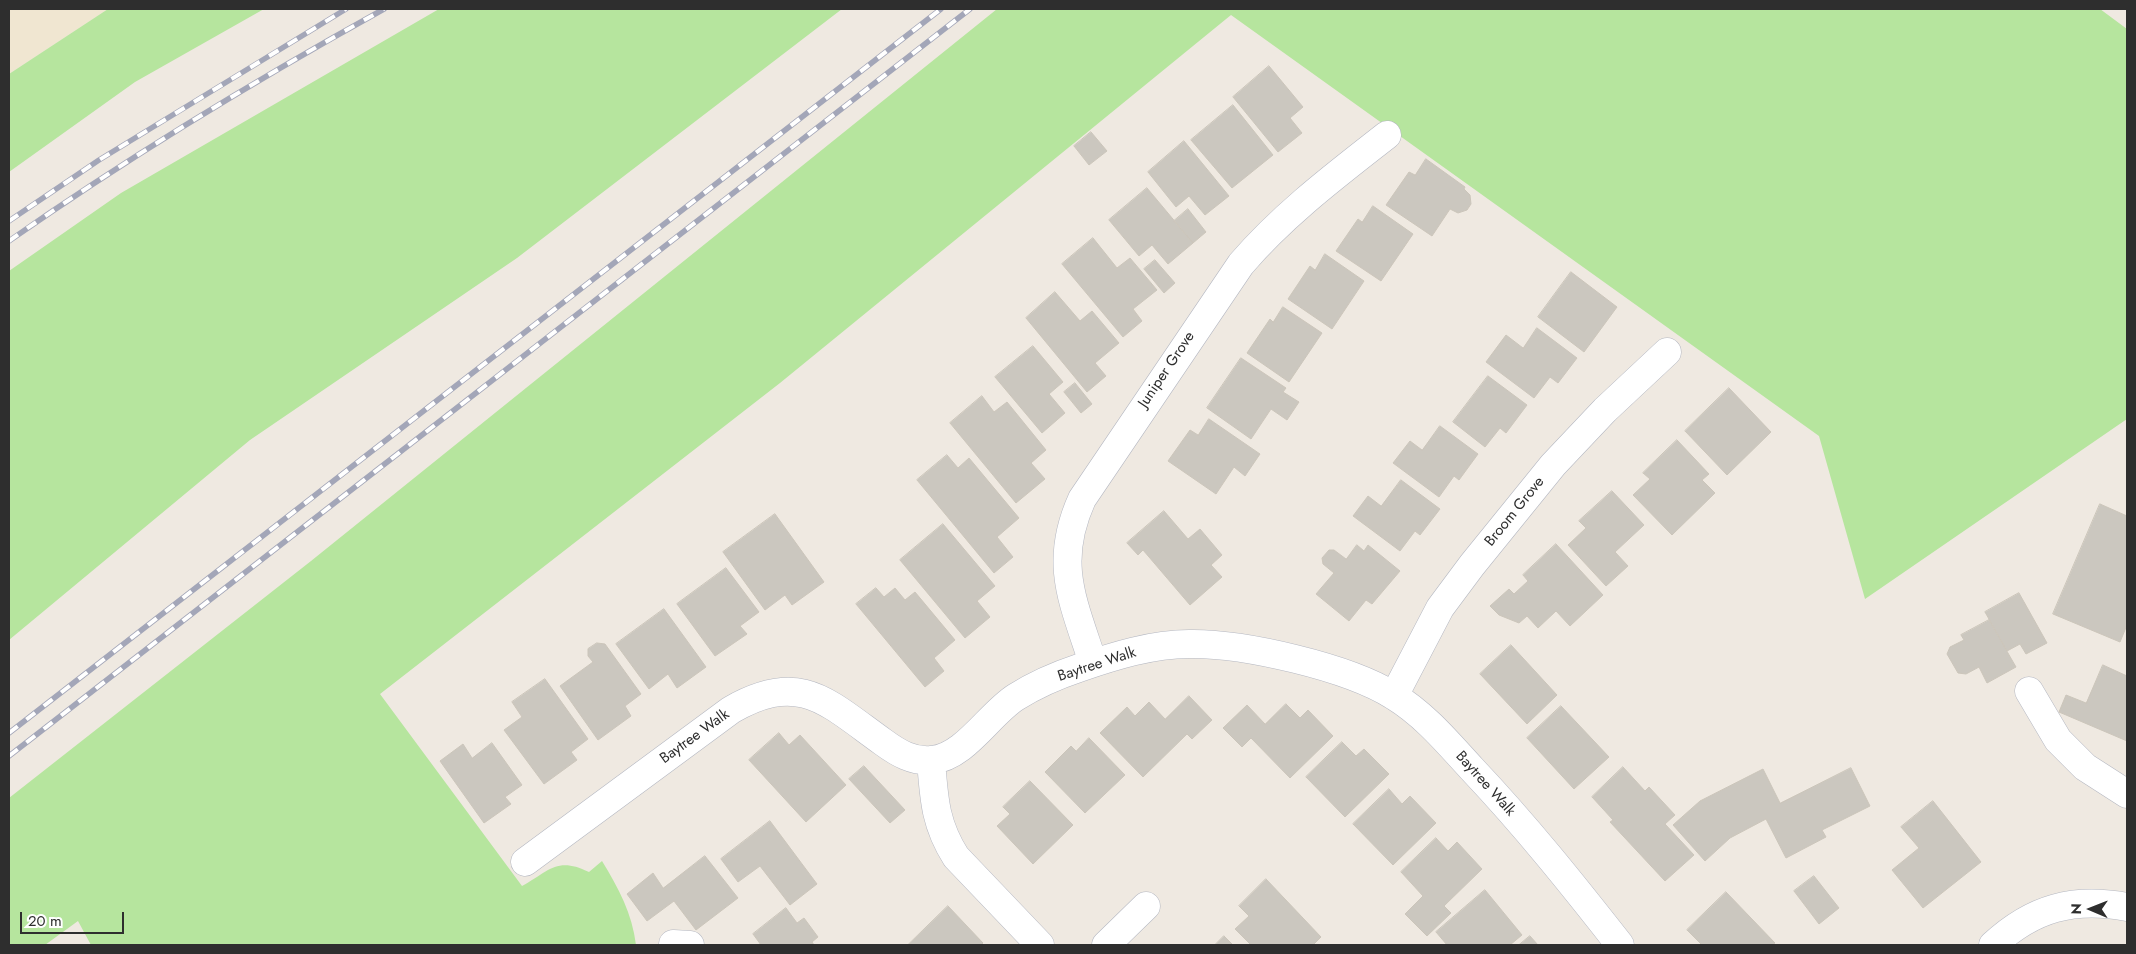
<!DOCTYPE html>
<style>
body{margin:0}
#map{position:relative;width:2136px;height:954px;overflow:hidden;background:#efe9e1;font-family:Jost,sans-serif}
canvas{display:block}
.frame{position:absolute;inset:0;border:10px solid #2e2e2e;pointer-events:none}
.north{position:absolute;left:2066px;top:884px;width:50px;height:50px;-webkit-text-stroke:4px #fff;paint-order:stroke;rotate:271deg;font-size:14px;font-weight:700;line-height:20px;text-align:center;color:#2e2e2e}
.north::after{content:'';display:block;margin:auto;width:18px;height:22px;background:#2e2e2e;clip-path:polygon(50% 0,100% 100%,50% 72%,0 100%)}
.scale{position:absolute;left:20px;top:912px;width:104px;height:22px;box-sizing:border-box;border:2px solid #2e2e2e;border-top:0;padding-left:6px;font-size:15px;line-height:18px;white-space:nowrap;color:#2e2e2e;-webkit-text-stroke:4px #fff;paint-order:stroke}
</style>
<div id="map">
<canvas width="2136" height="954"></canvas>
<div class="frame"></div>
<div class="north">N</div>
<div class="scale">20 m</div>
</div>
<script>
const ctx = document.querySelector('canvas').getContext('2d');
ctx.lineJoin = 'round';
function paint(path, color) {
  ctx.fillStyle = color;
  ctx.fill(path, 'evenodd');
}
function trace(path, color, width, dash) {
  ctx.strokeStyle = color;
  ctx.lineWidth = width;
  ctx.lineCap = dash ? 'butt' : 'round';
  ctx.setLineDash(dash || []);
  ctx.stroke(path);
}
function label(font, color, halo, rows, align = 'center') {
  ctx.font = font + ' Jost,sans-serif';
  ctx.lineWidth = 4;
  ctx.setLineDash([]);
  ctx.textBaseline = 'middle';
  ctx.strokeStyle = halo;
  ctx.fillStyle = color;
  for (const [text, x, y, turn = 0] of rows) {
    ctx.save();
    ctx.translate(x, y);
    ctx.rotate((+turn || 0) * Math.PI / 180);
    ctx.textAlign = isNaN(turn) ? turn : align;
    if (halo) ctx.strokeText(text, 0, 0);
    ctx.fillText(text, 0, 0);
    ctx.restore();
  }
}
const education = new Path2D(`
 M9,9H108L9,74Z`);
const green = new Path2D(`
 M108,9H264L135,82L9,172V74Z
 M439,9H842L517,258L250,440L9,640V271L121,193Z
 M997,9H2100L2127,29V419L1865,599L1819,436L1231,15L780,383L380,694L522,886C549,871 557,856 589,872L602,861C619,889 632,913 636,945H91L78,921L45,945H9V798L311,561Z`);
const building = new Path2D(`
 M1269,66L1303,107L1290,118L1302,133L1278,152L1233,97Z
 M1233,105L1273,155L1232,188L1191,140Z
 M1091,132L1107,151L1089,165L1074,146Z
 M1184,141L1229,196L1205,215L1189,196L1176,207L1148,172Z
 M1426,159L1465,187L1464,189L1470,195L1471,204L1467,210L1458,213L1450,209L1432,236L1386,205L1409,172L1415,175Z
 M1147,188L1193,243L1168,264L1152,245L1139,256L1109,220Z
 M1373,206L1413,234L1381,281L1336,251L1358,219L1362,222Z
 M1188,209L1206,232L1193,243L1174,221Z
 M1093,238L1117,268L1130,258L1157,290L1133,309L1142,321L1123,337L1062,264Z
 M1325,254L1364,281L1332,329L1288,299L1310,266L1315,270Z
 M1155,260L1175,283L1164,293L1144,269Z
 M1571,272L1617,307L1584,352L1538,317Z
 M1055,292L1080,321L1092,311L1119,343L1095,363L1106,376L1087,392L1026,318Z
 M1283,307L1322,333L1289,382L1247,353L1270,319L1273,322Z
 M1537,328L1577,358L1558,383L1550,377L1534,398L1486,362L1506,335L1523,348Z
 M1033,346L1063,382L1049,394L1065,413L1042,433L995,377Z
 M1241,358L1286,388L1283,392L1299,402L1287,420L1271,409L1251,439L1207,408Z
 M1488,376L1527,405L1506,433L1500,428L1485,447L1453,422Z
 M1075,383L1092,404L1081,413L1064,392Z
 M1729,388L1771,432L1727,475L1685,431Z
 M982,396L994,412L1007,402L1046,450L1031,463L1045,479L1016,503L950,423Z
 M1209,419L1260,454L1245,476L1234,467L1216,494L1168,461L1190,430L1198,435Z
 M1440,426L1478,454L1459,480L1454,476L1439,497L1393,463L1410,441L1422,450Z
 M1677,440L1709,474L1702,480L1715,493L1672,535L1633,495L1650,479L1643,473Z
 M947,455L958,468L969,458L1019,518L997,537L1013,557L994,573L917,480Z
 M1401,480L1440,509L1420,535L1415,531L1400,551L1353,516L1368,496L1381,506Z
 M1612,491L1644,525L1615,552L1628,566L1606,586L1568,545L1586,528L1579,521Z
 M2100,504L2127,516V625L2120,642L2053,614Z
 M1164,511L1188,539L1200,529L1222,555L1211,565L1222,577L1190,605L1143,550L1138,555L1127,543Z
 M775,514L824,582L792,605L785,595L765,610L723,552Z
 M943,524L995,586L977,601L990,617L965,638L900,560Z
 M1556,544L1603,595L1570,626L1556,611L1538,628L1527,616L1519,623L1499,615L1490,606L1509,589L1514,594L1528,581L1523,575Z
 M1357,545L1364,551L1368,545L1400,571L1372,604L1366,600L1349,621L1316,594L1334,573L1323,564L1322,558L1329,550H1334L1346,559Z
 M726,568L759,612L740,626L747,634L715,656L677,604Z
 M876,588L884,597L895,588L905,600L915,592L955,640L934,658L944,671L925,687L856,604Z
 M2019,593L2047,643L2026,654L2020,644L2007,651L1985,612Z
 M664,609L706,667L677,688L668,674L649,689L616,644Z
 M1989,620L2016,667L1987,683L1979,667L1966,674L1958,673L1947,654L1950,647L1964,640L1961,635Z
 M597,643L605,644L641,694L625,706L631,716L598,740L560,686L593,662L588,656V649Z
 M1511,645L1557,695L1527,724L1480,674Z
 M2103,665L2127,676V741L2059,712L2066,695L2086,703Z
 M545,679L588,739L571,752L577,760L544,784L504,730L522,717L512,702Z
 M1189,696L1212,720L1192,739L1187,734L1143,777L1100,733L1127,707L1135,716L1149,702L1165,719Z
 M1286,704L1300,718L1308,710L1333,736L1290,778L1251,738L1242,747L1223,728L1247,705L1265,724Z
 M1561,706L1609,757L1574,789L1527,738Z
 M779,733L789,745L800,735L846,785L806,822L749,760Z
 M1089,738L1125,775L1085,813L1045,772L1071,746L1076,751Z
 M1342,742L1356,756L1364,749L1389,774L1345,817L1306,777Z
 M492,743L522,785L505,797L511,804L484,823L440,761L463,744L472,758Z
 M864,766L905,810L890,823L849,779Z
 M1623,767L1645,791L1649,787L1675,815L1665,824L1694,855L1665,881L1610,822L1613,820L1592,797Z
 M1851,768L1870,806L1822,830L1826,837L1786,858L1766,819L1730,838L1705,861L1673,825L1700,801L1763,769L1780,803Z
 M1030,781L1073,825L1033,864L997,826L1010,814L1003,807Z
 M1389,789L1402,804L1410,796L1436,823L1393,865L1353,824Z
 M1933,801L1981,862L1923,908L1892,870L1919,848L1901,827Z
 M770,821L817,884L790,905L760,866L738,882L721,859Z
 M1436,838L1448,851L1457,842L1482,869L1444,906L1451,913L1427,936L1405,914L1423,896L1401,872Z
 M705,856L738,898L696,930L674,901L647,921L627,894L653,873L663,888Z
 M1814,876L1839,908L1819,924L1794,891Z
 M1266,879L1321,937L1313,945H1251L1235,929L1249,916L1239,906Z
 M1485,890L1522,935L1510,945H1447L1436,932Z
 M1726,892L1775,943L1772,945H1702L1687,930Z
 M948,906L983,943L981,945H908Z
 M786,908L797,923L804,918L818,937L812,942L814,945H761L753,934Z
 M1224,936L1233,945H1215Z
 M1530,936L1538,945H1519Z`);
const minor = new Path2D(`
 M1093,663C1073,601 1053,563 1082,499L1241,264C1284,214 1336,175 1387,135
 M2029,691L2058,740L2085,767L2127,794
 M1394,696L1440,608L1472,565L1553,465L1605,410L1667,352
 M931,760C934,799 935,824 956,857L1040,945
 M525,862L731,710C800,670 827,702 883,742C898,753 913,762 932,760C965,757 989,714 1016,697C1035,685 1058,675 1079,668C1114,656 1152,644 1189,644C1243,643 1348,667 1394,696C1425,715 1448,743 1472,769C1525,825 1573,885 1620,945
 M673,944L690,945
 M1106,945L1146,906
 M1993,945C2033,908 2073,897 2127,907`);
const rail = new Path2D(`
 M9,221L99,160L346,9
 M9,241C129,157 256,80 384,9
 M9,733L941,9
 M9,756L970,9`);
const streetNames = [
 ["Juniper Grove",1167,370,-56],
 ["Broom Grove",1515,512,-51],
 ["Baytree Walk",1097,665,-18],
 ["Baytree Walk",695,737,-36],
 ["Baytree Walk",1485,784,48]
];
paint(education, '#f0e6d1');
paint(green, '#b6e59e');
paint(building, '#cbc7bf');
trace(building, '#cbc5ba', 1);
trace(minor, '#b4b7c1', 29);
trace(minor, '#fff', 28);
trace(rail, '#a3a6b8', 5.5);
trace(rail, '#fff', 4, [11]);
label('15px', '#2e2e2e', '#fff', streetNames);
</script>
